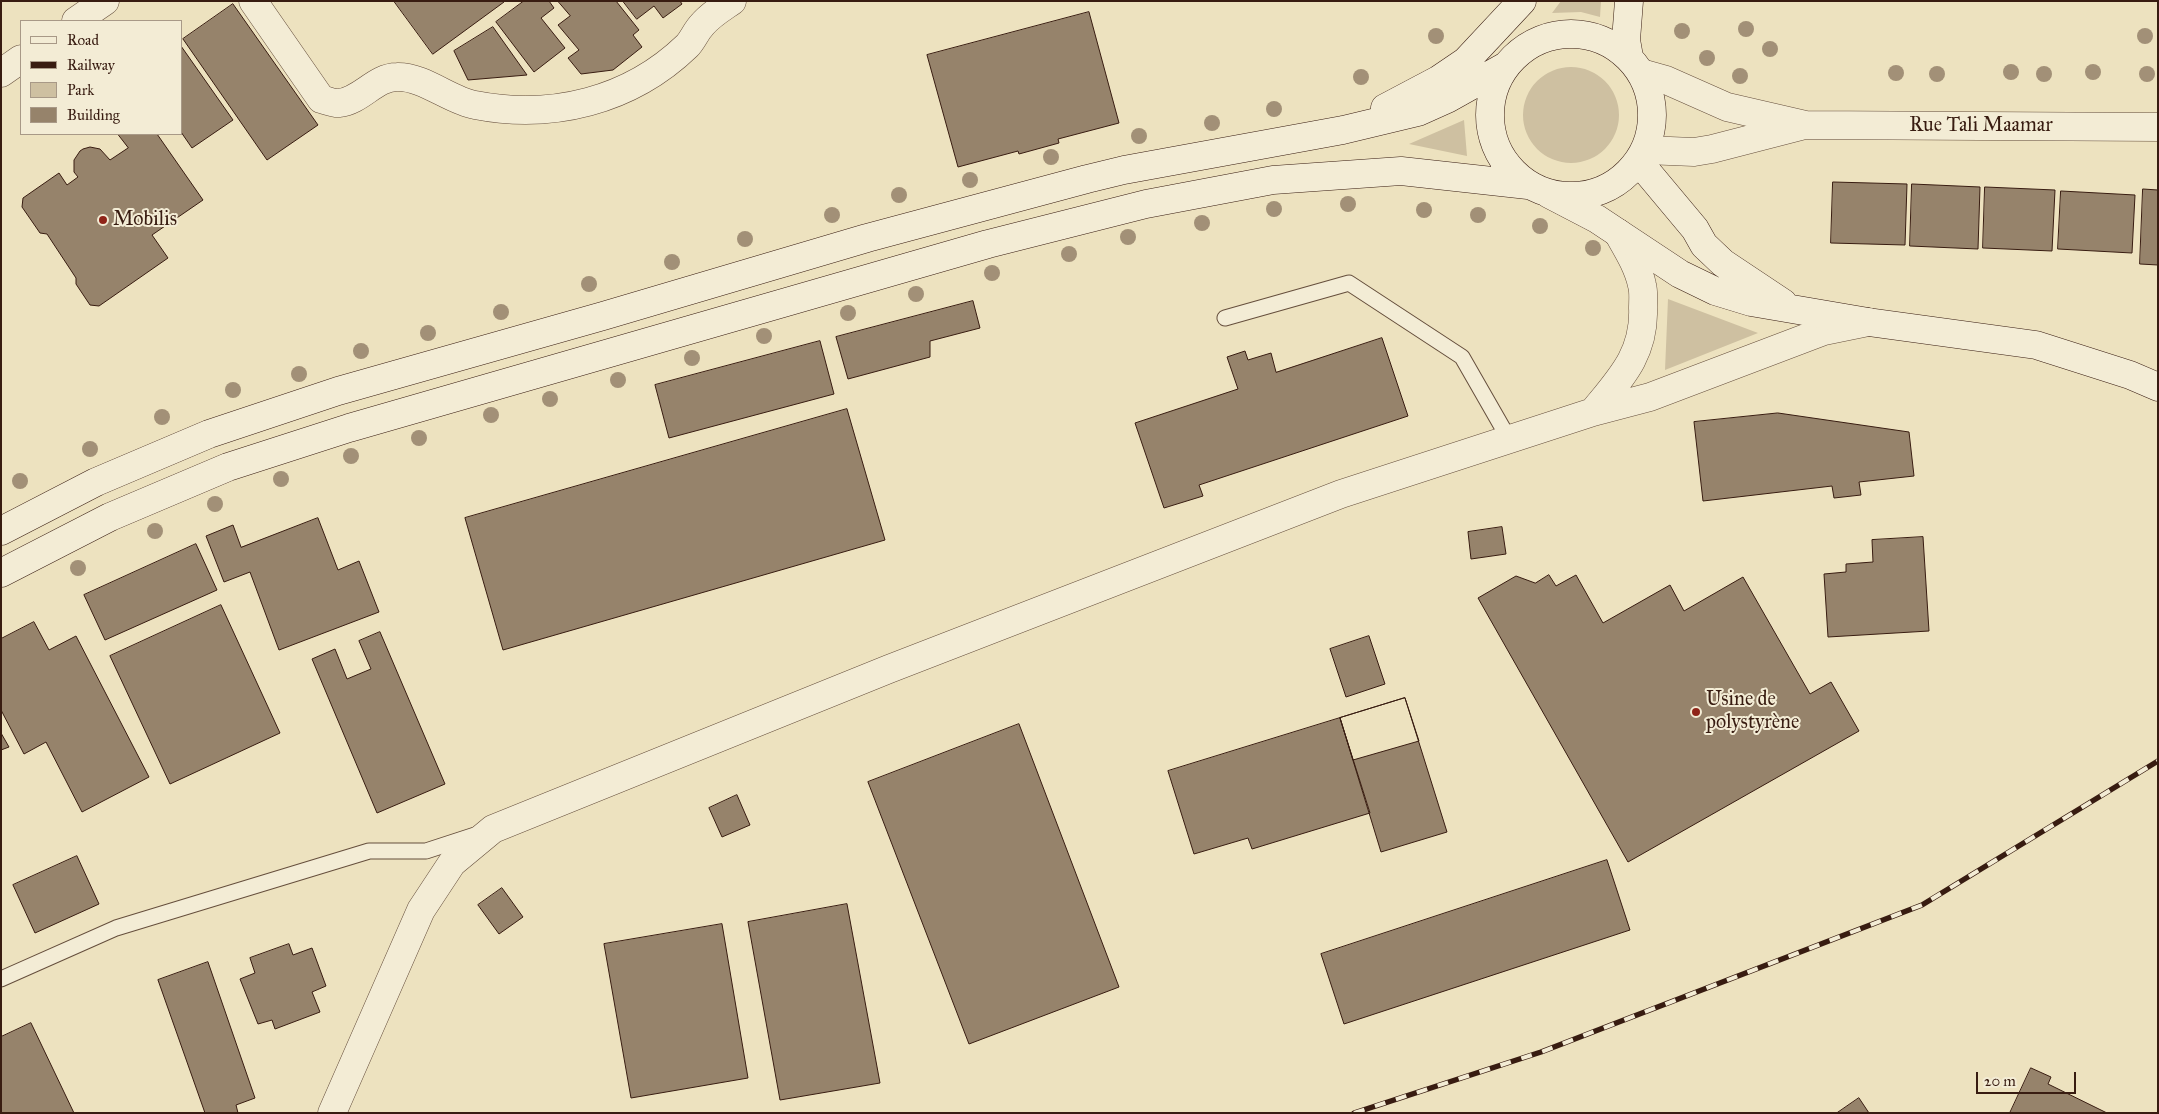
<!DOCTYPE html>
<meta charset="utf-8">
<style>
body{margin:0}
#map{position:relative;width:2159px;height:1114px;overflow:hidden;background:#ede2bf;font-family:"IM FELL Great Primer",serif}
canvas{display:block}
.frame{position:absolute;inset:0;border:2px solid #381c11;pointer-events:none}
.legend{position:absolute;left:20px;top:20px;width:162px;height:115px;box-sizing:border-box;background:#f3ecd5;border:1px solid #a89987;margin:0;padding:6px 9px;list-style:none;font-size:15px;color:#381c11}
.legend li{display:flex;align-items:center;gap:10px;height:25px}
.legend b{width:25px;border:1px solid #a89987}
.scale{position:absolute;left:1976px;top:1072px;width:100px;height:22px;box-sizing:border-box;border:2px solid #381c11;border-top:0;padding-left:6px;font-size:15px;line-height:18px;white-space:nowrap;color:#381c11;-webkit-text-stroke:4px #f3ecd5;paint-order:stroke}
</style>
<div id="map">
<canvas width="2159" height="1114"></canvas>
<div class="frame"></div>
<ul class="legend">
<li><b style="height:6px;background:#f3ecd5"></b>Road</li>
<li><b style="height:6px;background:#381c11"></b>Railway</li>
<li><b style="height:14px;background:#cec0a1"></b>Park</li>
<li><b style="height:14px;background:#96836b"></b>Building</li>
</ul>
<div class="scale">20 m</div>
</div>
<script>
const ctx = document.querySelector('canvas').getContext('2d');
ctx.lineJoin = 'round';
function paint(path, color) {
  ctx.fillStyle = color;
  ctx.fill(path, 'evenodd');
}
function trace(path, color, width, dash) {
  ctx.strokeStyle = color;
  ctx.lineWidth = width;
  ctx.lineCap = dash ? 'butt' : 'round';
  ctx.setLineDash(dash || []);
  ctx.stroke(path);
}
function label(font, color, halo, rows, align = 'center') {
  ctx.font = font + ' "IM FELL Great Primer",serif';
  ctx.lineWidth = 4;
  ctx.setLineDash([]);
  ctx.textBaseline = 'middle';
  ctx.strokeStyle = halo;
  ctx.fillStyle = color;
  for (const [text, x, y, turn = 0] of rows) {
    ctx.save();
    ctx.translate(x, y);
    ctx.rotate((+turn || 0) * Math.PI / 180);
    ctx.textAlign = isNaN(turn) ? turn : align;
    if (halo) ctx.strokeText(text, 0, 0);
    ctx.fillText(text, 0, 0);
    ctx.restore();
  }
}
const green = new Path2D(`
 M1561,1H1601L1600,17L1581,12L1552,13Z
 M1523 115a48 48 0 1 1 96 0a48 48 0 1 1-96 0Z
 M1464,120L1467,156L1409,144Z
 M1668,299L1758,333L1665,370Z`);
const building = new Path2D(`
 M394,1H503L504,2L433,54Z
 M524,1H549L554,8L541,18L565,48L534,72L496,22Z
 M558,1H616L639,30L633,35L642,47L613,70L581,74L568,58L579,50L558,25L570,16Z
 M623,1H680L682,4L663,18L654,6L637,19Z
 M233,4L318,125L267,160L183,39Z
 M1089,12L1119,123L1058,139L1059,143L1019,154L1018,151L958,167L927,55Z
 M493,27L527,75L468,80L454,51Z
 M181,46L233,120L192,148L181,132Z
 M118,134H157L203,200L152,235L168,258L99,306L90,305L76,284V278L47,234L40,233L22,207L23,198L59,173L67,185L78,177L74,172V160L80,151L83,149L90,147L100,149L110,160L128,148Z
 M1833,182L1907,184L1905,245L1831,243Z
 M1912,184L1980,187L1978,249L1910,246Z
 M1985,187L2055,190L2052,251L1983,248Z
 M2143,189L2158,190V265L2140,264Z
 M2061,191L2135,195L2132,253L2058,249Z
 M973,301L980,328L930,341V357L848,379L836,337Z
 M1382,338L1408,416L1199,485L1203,496L1164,508L1135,423L1238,389L1227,357L1245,351L1248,360L1271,353L1276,372Z
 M820,341L834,394L669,438L655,385Z
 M847,409L885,540L503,650L465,518Z
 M1778,413L1909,432L1914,476L1859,482L1861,495L1834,498L1832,486L1703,501L1694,422Z
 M318,518L338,570L359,561L379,612L279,650L250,572L224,582L206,536L233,525L241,547Z
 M1502,527L1506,554L1471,559L1468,532Z
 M1923,537L1929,631L1828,637L1824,574L1846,572V564L1873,562L1872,540Z
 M196,544L217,590L105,640L84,595Z
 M1549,575L1556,586L1576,575L1603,623L1670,585L1684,611L1743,577L1810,694L1831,682L1859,731L1628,862L1478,598L1516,576L1535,583Z
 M221,605L280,733L170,784L110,656Z
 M34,622L49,650L76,636L149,777L82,812L46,742L24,754L1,710V639Z
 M380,632L445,784L377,813L312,659L335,649L347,679L371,669L359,641Z
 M1369,636L1385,684L1346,697L1330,649Z
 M1405,698L1447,832L1381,852L1340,718Z
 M1405,698L1419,741L1353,760L1340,718Z
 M1340,718L1370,813L1252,849L1248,838L1194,854L1168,771Z
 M1019,724L1119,987L969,1044L868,782Z
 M1,733L9,747L1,750Z
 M737,795L750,825L722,837L709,808Z
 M77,856L99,904L35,933L13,885Z
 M1607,860L1630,930L1344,1024L1321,954Z
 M502,888L523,917L499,934L478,905Z
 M847,904L880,1083L780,1100L748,922Z
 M722,924L748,1078L631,1098L604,944Z
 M289,944L293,955L312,948L326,986L312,992L320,1012L275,1029L272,1020L258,1024L240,979L255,973L250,958Z
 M208,962L255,1098L236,1105L238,1113H205L158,980Z
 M31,1023L74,1113H1V1037Z
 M2031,1068L2051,1077L2048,1084L2107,1113H2010Z
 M1859,1098L1869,1113H1837Z`);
const service = new Path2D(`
 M1225,318L1349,283L1462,357L1509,439
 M1,979L116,928L369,851H426L475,835`);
const minor = new Path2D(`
 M253,1L321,99C326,100 334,104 339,103C361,101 375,77 397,77C423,76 451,101 475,105C552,120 630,101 687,46C693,40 696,31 702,25C710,15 722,8 732,1
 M76,21L105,1
 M1,73L21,59
 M1641,73L1666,80L1727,107L1805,125L2158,127
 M1645,150L1694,152L1712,149L1801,126
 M1618,233C1627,249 1638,266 1642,285C1644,292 1643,301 1643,308C1645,354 1620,379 1593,412L1650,397L1824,331L1868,322
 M332,1113L421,910L452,863L493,829L889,669L1341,494L1593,412`);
const secondary = new Path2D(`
 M1490 115a81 81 0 1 1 162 0a81 81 0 1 1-162 0Z
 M1629,57L1626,40L1629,1
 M1385,108L1438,80L1466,61L1522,1
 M1639,162L1695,229L1704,245L1723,263L1783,303
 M1549,194L1597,219L1680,274L1715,291L1751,302L1868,322L2036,345L2130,375L2158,387
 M1,531L96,482L209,434L338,391L603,316L867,238L1087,179L1124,170L1343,130L1418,112L1447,99L1506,66
 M1,573L110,517L228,467L349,428L988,244L1146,204L1273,180L1401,171L1528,185`);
const rail = new Path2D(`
 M1354,1113L1541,1052L1922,905L2158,761`);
const trees = [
 [1746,29],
 [1682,31],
 [1436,36],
 [2145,36],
 [1770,49],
 [1707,58],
 [2011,72],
 [2093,72],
 [1896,73],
 [1937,74],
 [2044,74],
 [2147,74],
 [1740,76],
 [1361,77],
 [1274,109],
 [1212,123],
 [1139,136],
 [1051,157],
 [970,180],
 [899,195],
 [1348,204],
 [1274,209],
 [1424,210],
 [832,215],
 [1478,215],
 [1202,223],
 [1540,226],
 [1128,237],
 [745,239],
 [1593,248],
 [1069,254],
 [672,262],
 [992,273],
 [589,284],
 [916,294],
 [501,312],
 [848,313],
 [428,333],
 [764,336],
 [361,351],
 [692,358],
 [299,374],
 [618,380],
 [233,390],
 [550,399],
 [491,415],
 [162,417],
 [419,438],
 [90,449],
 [351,456],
 [281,479],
 [20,481],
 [215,504],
 [155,531],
 [78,568]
];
const markers = [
 [103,220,5,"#8f2418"],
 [1696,712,5,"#8f2418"]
];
const streetNames = [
 ["Rue Tali Maamar",1981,126]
];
const poiNames = [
 ["Mobilis",113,220],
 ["Usine de",1706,700],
 ["polystyrène",1706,723]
];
paint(green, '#cec0a1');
paint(building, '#96836b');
trace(building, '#381c11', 1);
trace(service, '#654e3c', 17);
trace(minor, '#654e3c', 29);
trace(secondary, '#381c11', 29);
trace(service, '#f3ecd5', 15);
trace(minor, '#f3ecd5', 28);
trace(secondary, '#f3ecd5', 28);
trace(rail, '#381c11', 5.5);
trace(rail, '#f3ecd5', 4, [11]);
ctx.fillStyle = '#a29077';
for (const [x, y] of trees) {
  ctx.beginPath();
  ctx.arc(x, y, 8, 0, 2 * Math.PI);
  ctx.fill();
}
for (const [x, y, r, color] of markers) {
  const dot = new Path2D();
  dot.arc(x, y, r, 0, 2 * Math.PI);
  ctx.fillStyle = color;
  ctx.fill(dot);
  trace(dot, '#f3ecd5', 2);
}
label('20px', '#381c11', '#f3ecd5', streetNames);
label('20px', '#381c11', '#f3ecd5', poiNames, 'left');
</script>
